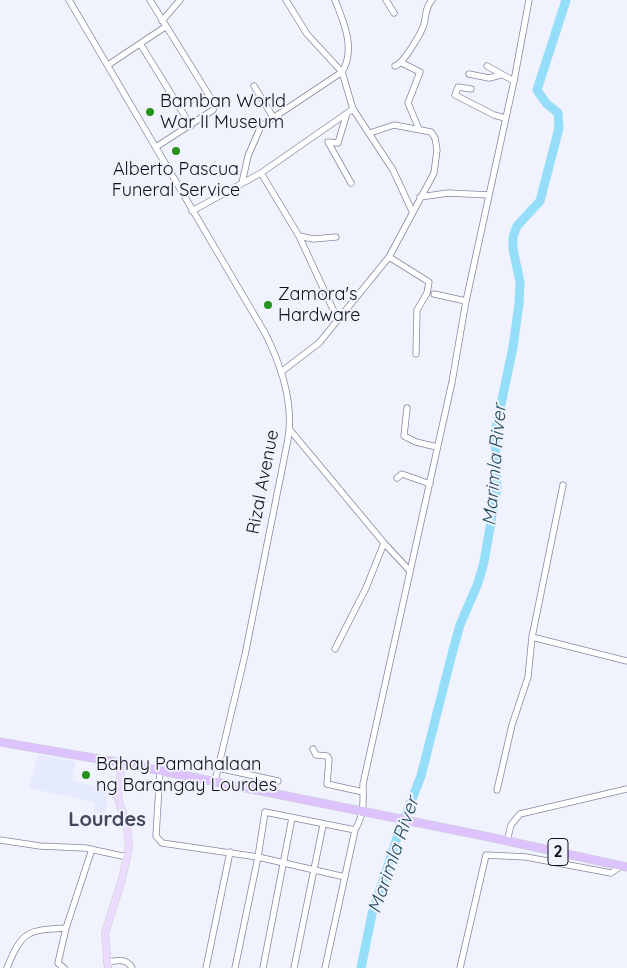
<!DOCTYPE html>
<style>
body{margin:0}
canvas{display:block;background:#f0f2fd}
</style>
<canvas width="627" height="968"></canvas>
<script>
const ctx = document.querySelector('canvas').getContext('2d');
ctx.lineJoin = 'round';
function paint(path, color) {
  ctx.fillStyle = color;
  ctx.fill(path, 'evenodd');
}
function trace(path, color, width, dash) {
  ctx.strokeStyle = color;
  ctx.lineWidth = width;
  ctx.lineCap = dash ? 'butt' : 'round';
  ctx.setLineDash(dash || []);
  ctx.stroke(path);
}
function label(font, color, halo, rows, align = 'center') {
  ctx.font = font + ' Quicksand,sans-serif';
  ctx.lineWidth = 4;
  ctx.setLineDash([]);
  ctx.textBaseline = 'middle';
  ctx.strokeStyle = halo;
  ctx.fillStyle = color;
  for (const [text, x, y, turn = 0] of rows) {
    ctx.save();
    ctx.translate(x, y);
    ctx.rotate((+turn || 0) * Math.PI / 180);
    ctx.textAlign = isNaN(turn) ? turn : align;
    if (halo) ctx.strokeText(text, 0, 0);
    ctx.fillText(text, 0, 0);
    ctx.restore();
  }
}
const built = new Path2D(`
 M38,754L76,762L72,781L99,787L101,781L111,784L105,814L93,812L95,802L29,788Z`);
const river = new Path2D(`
 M361,968L372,914L398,835L421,776L453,650L460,625L478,583L484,562L497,487L495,433L513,347L519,304L520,282L513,249V237L517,226L540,201L559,128L558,113L546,103L537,90L566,0`);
const minor = new Path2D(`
 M69,0L265,333C281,365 294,403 288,439L245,655L215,781
 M150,0L215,105L213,110L156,147
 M286,0L307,34L342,72L353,109L393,170L412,211
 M386,0L394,13
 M162,21L180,0
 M141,45L191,126
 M402,63L420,72L408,103L419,129
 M108,65L165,27
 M395,66C403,64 420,35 423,27C427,17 424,9 432,0
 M487,66L514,81
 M469,74L489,78L501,75
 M254,86L273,117
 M471,89L458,87L455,95L494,115L505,118
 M347,113L338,143L328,142L351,183
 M242,183L248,156L261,126L342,72C356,50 344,22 335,0
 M420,197L448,193L489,195
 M192,211L261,173
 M299,236L313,239L336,237
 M389,257L429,282L427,293L417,310L416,354
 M434,294L466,301
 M337,318L299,236L261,173L353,109
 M281,372L319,343L389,257L434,173L437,150L435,138L431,132L394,125L370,133
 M407,408L404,436L416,442L437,447
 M290,430L384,543L409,570
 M397,478L402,474L430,484
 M532,637L627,661
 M335,649L366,588L384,543
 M313,749L316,755L327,756L329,759L327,784L363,792
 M218,768L278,781
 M160,770L156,836L162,843L258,857L345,877
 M497,790L512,725L528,677L532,637L563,485
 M0,840L40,846L85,848L127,857
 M507,841L511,825L520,814L627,789
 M107,962C117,960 127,958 132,968
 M7,968C22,931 27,930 66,928
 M64,968L58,963L66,928L92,849
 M206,968L230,852
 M235,968L258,857L265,812L355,830
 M263,968L292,818
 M294,968L323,825
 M325,968L355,830C365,812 363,803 363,784L452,382L466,301L514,81L529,0
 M460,968L486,855L526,857L611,873L621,866`);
const major = new Path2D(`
 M108,968L105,933L122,879L129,847L127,827L118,798L122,763`);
const highway = new Path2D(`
 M0,742L122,763L361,811
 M489,837L627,867`);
const highwayBridge = new Path2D(`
 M361,811L489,837`);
const markers = [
 [150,112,5,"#25931e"],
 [176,151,5,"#25931e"],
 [268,305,5,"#25931e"],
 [86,775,5,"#25931e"]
];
const shields = [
 [558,852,20]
];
const shieldNames = [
 ["2",558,852]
];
const poiNames = [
 ["Bamban World",160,102],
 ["War II Museum",160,123],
 ["Alberto Pascua",176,170,"center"],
 ["Funeral Service",176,191,"center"],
 ["Zamora's",278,295],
 ["Hardware",278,316],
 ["Bahay Pamahalaan",96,765],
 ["ng Barangay Lourdes",96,786]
];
const streetNames = [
 ["Rizal Avenue",263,482,-79]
];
const waterNames = [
 ["Marimla River",495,465,-85],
 ["Marimla River",394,855,-71]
];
const quarterNames = [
 ["Lourdes",107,820]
];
paint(built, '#e6eafe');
trace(river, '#94def9', 9);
trace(minor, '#83889f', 7);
trace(major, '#cfcfd1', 8);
trace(highway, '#cfcfd1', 9);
trace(minor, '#fff', 5.5);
trace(major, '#ebdbfe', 7);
trace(highway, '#ddc3fe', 8);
trace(highwayBridge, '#cfcfd1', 9, []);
trace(highwayBridge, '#ddc3fe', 8);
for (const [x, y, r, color] of markers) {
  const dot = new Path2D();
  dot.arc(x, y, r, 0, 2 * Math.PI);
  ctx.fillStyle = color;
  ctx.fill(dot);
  trace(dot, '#f0f2fd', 2);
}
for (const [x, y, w] of shields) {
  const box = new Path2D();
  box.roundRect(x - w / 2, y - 13.5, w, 27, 4);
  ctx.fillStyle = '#f0f2fd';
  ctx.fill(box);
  trace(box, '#0f1018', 1);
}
label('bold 16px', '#0f1018', null, shieldNames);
label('18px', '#0f1018', '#f0f2fd', poiNames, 'left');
label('18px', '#0f1018', '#f0f2fd', streetNames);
label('italic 19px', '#254f5e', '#f0f2fd', waterNames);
label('bold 20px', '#44475c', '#f0f2fd', quarterNames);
</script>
